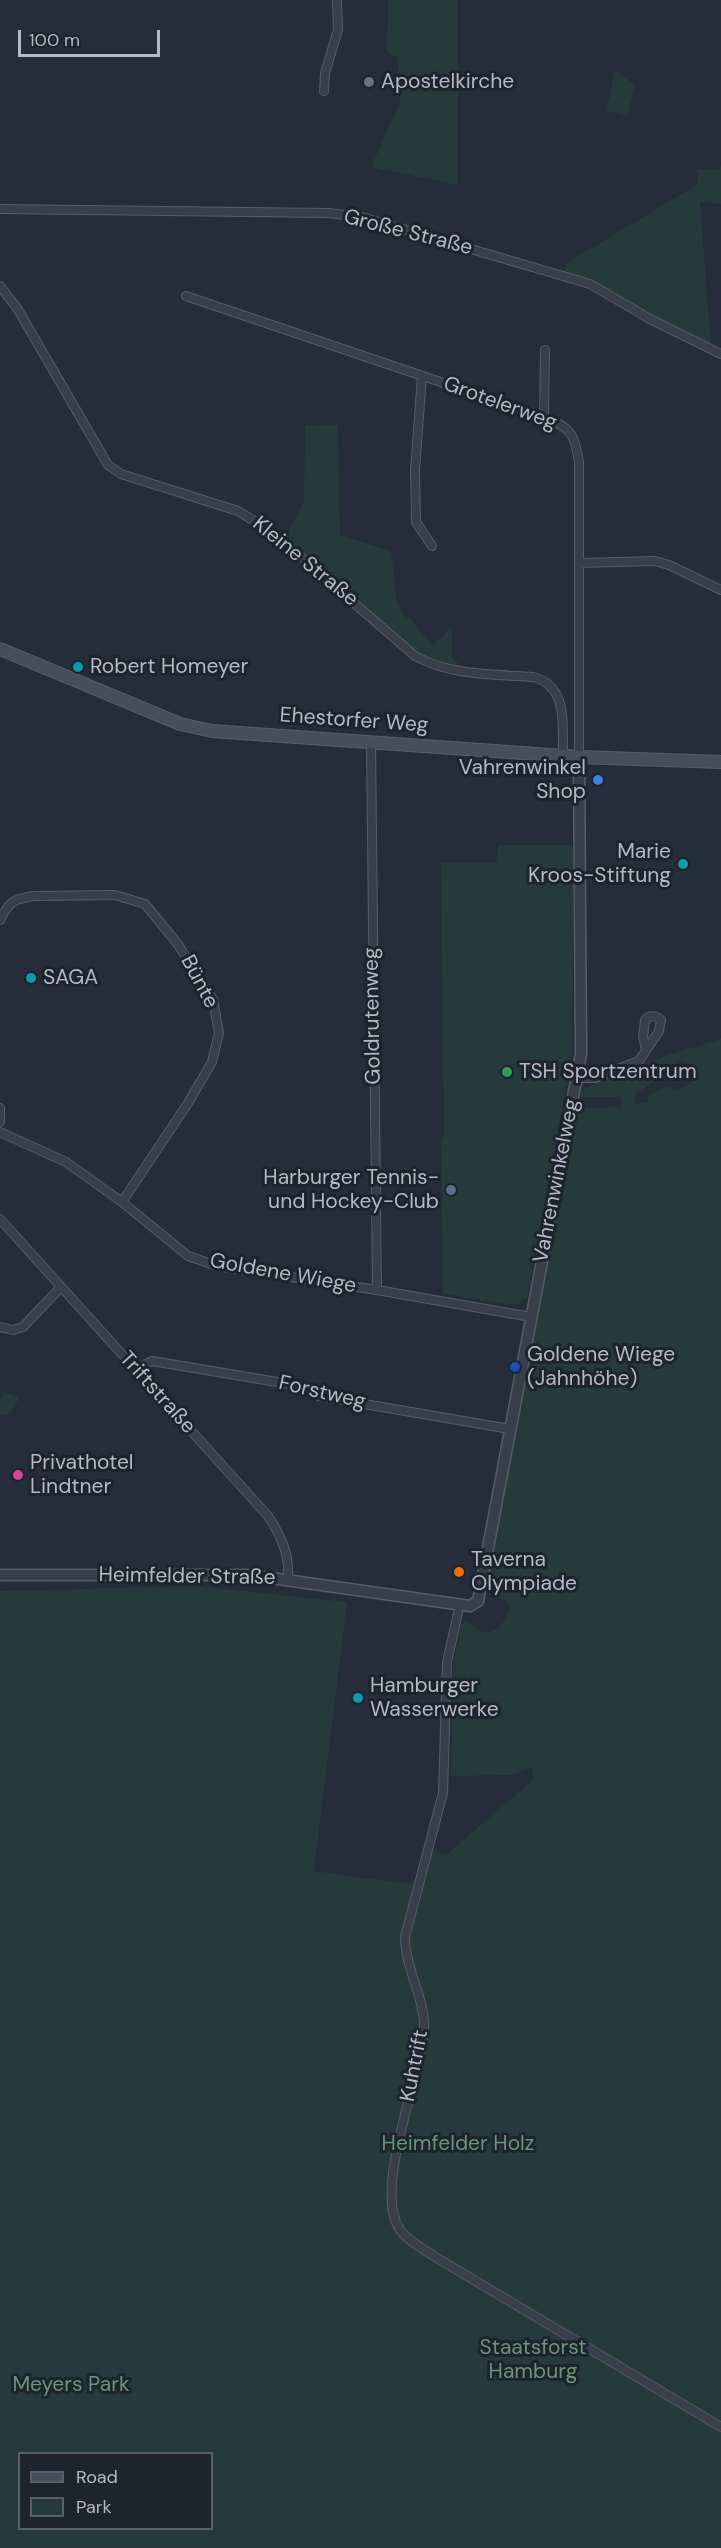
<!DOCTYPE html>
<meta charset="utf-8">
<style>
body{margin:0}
#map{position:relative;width:721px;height:2548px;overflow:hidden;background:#242d39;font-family:"DM Sans",sans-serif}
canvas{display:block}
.legend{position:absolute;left:18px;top:2452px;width:195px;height:78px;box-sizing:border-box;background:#1d242e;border:2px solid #59606a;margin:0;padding:8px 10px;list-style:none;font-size:18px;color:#b3bac5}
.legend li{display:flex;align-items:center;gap:12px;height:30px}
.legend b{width:30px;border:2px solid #59606a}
.scale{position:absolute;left:18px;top:30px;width:142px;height:27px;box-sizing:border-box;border:3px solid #b3bac5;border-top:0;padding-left:8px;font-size:18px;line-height:21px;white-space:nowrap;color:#b3bac5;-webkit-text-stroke:4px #1d242e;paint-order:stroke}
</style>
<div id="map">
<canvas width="721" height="2548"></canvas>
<ul class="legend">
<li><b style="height:8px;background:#464e5c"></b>Road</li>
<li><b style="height:16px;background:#273a3b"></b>Park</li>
</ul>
<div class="scale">100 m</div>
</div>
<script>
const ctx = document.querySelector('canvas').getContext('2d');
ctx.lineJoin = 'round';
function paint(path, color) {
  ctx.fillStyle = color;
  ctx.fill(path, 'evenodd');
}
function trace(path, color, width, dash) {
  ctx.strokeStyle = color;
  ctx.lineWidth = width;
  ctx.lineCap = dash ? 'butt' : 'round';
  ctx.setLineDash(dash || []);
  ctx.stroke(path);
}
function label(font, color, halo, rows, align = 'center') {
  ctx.font = font + ' "DM Sans",sans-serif';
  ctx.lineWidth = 6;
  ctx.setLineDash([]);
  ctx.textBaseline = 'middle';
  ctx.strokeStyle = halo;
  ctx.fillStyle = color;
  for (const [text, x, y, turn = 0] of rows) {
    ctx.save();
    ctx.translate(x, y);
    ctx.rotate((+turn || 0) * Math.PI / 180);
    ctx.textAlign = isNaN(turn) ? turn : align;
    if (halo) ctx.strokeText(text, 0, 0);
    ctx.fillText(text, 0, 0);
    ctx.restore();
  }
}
const green = new Path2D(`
 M388,0H458V185L371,167L400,102L398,58L387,52Z
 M615,70L635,85L627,116L606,111Z
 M721,164V204L700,202L711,348L613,296L564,277L565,264L698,184L697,170H719Z
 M338,425L340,535L391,551L397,601L405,617L411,618L418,630L433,645L452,628V657L466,672L430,664L283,542L304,502L305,426Z
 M498,845H574L572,1054L527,1297L516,1305L443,1294L441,1138L444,1137L441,862H497Z
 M721,1039V2548H0V1591L195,1586L347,1602L314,1871L400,1883L423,1884L434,1851L447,1854L533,1780L532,1768L510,1775L451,1776L453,1669L461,1625L465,1621C472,1623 471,1626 477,1629C493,1641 509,1619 510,1605L490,1590L487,1581L576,1106L582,1090C626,1068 673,1053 721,1039ZM682,1060L696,1067L691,1075L695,1080L677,1091L668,1087L649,1094L648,1102L635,1104L636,1094ZM580,1097H620L622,1107L580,1108ZM20,2454H212V2528H20Z
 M3,1392L19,1397C15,1407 12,1416 0,1415V1400Z`);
const minor = new Path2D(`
 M324,91L325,73L338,30L337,0
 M0,209L328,213L362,217L590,284L650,319L721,354
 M0,286L17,308L108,465L121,474L238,511L272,532L415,656C451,676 493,674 533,677C569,686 562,726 563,756
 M186,296L544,417C571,427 575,435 579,462V757
 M422,376L415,470L416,522L432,546
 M544,417L545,350
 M579,563L655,561L669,565L721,590
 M371,742L377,1290
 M0,920C9,902 13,899 34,896L115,895L145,904L177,943L213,1000L219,1033L212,1062L188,1103L122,1202
 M577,1078H595L639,1061L659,1031L661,1020C656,1015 649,1015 645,1020L643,1037L646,1049
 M0,1108V1122
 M0,1132L66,1162L122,1202L188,1256L217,1266L377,1290L531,1317
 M0,1219L268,1516C281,1536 290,1555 288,1579
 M0,1327L13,1330L23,1327L61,1287
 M137,1369L152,1361L307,1387L318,1396L510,1429
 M460,1604L447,1662L443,1793L405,1937C405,1968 425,1999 424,2027C422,2077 372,2188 400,2230C409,2242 425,2250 437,2258L721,2427`);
const tertiary = new Path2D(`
 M0,1575H250L470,1606L478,1601L581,1054L579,757`);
const secondary = new Path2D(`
 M0,649L180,724L212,731L579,757L721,762`);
const markers = [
 [369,82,6,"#6b7280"],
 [78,667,6,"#0f9aa8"],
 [598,780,6,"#3f7fe0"],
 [683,864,6,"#0f9aa8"],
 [31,978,6,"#0f9aa8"],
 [507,1072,6,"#2e9e5b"],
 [451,1190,6,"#5c6f8a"],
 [515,1367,6,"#1a4fb4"],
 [18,1475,6,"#d1479c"],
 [459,1572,6,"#e8710a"],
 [358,1698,6,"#0f9aa8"]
];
const poiNames = [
 ["Apostelkirche",381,82],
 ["Robert Homeyer",90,667],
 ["Vahrenwinkel",586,768,"right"],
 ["Shop",586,792,"right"],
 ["Marie",671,852,"right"],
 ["Kroos-Stiftung",671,876,"right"],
 ["SAGA",43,978],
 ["TSH Sportzentrum",519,1072],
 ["Harburger Tennis-",439,1178,"right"],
 ["und Hockey-Club",439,1202,"right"],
 ["Goldene Wiege",527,1355],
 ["(Jahnhöhe)",527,1379],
 ["Privathotel",30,1463],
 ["Lindtner",30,1487],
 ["Taverna",471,1560],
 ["Olympiade",471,1584],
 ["Hamburger",370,1686],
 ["Wasserwerke",370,1710]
];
const streetNames = [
 ["Große Straße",408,233,14],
 ["Grotelerweg",500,404,20],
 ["Kleine Straße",305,562,39],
 ["Ehestorfer Weg",354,721,4],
 ["Bünte",199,982,62],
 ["Goldrutenweg",373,1016,-91],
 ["Vahrenwinkelweg",557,1181,-79],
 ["Goldene Wiege",283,1274,10],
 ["Triftstraße",157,1393,48],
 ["Forstweg",322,1393,13],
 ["Heimfelder Straße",187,1577,1],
 ["Kuhtrift",415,2066,-79]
];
const parkNames = [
 ["Heimfelder Holz",458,2144],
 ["Staatsforst",533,2348],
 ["Hamburg",533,2372],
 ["Meyers Park",71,2385]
];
paint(green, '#273a3b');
trace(minor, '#565d67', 10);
trace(tertiary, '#565d67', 13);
trace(secondary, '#565d67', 14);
trace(minor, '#383f4a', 8);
trace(tertiary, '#383f4a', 10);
trace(secondary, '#464e5c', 12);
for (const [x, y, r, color] of markers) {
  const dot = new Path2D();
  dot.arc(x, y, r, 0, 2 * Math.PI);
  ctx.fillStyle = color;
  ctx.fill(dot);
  trace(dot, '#1d242e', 2);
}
label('21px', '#b3bac5', '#1d242e', poiNames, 'left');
label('21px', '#b3bac5', '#1d242e', streetNames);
label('21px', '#6c9476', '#1d242e', parkNames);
</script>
